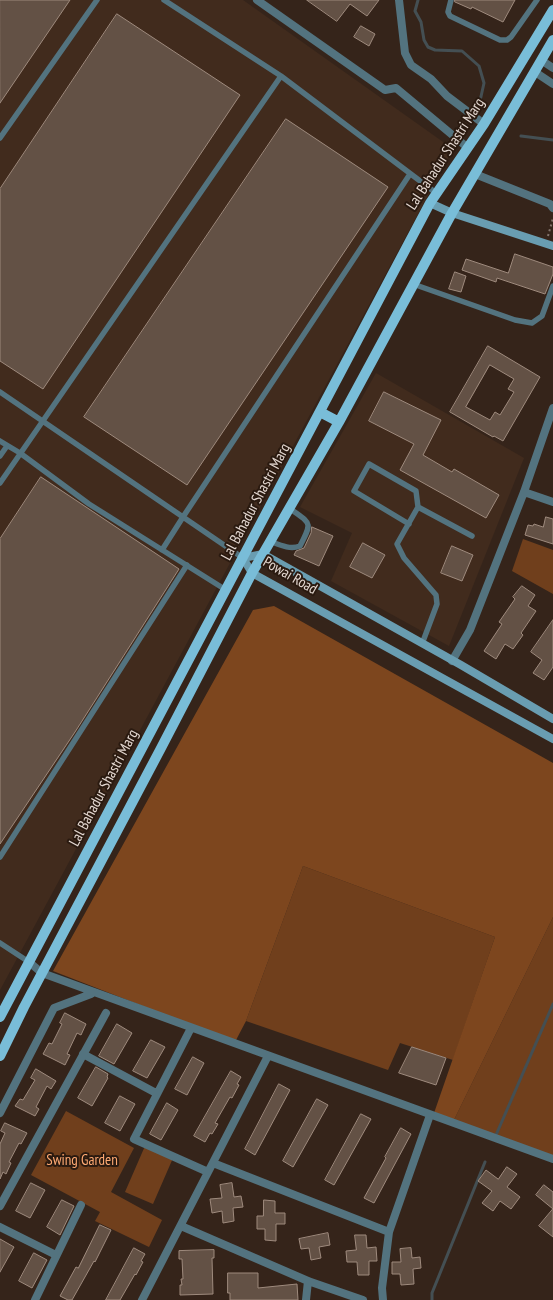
<!DOCTYPE html>
<style>
body{margin:0}
canvas{display:block;background:#35241a}
</style>
<canvas width="553" height="1300"></canvas>
<script>
const ctx = document.querySelector('canvas').getContext('2d');
ctx.lineJoin = 'round';
function paint(path, color) {
  ctx.fillStyle = color;
  ctx.fill(path, 'evenodd');
}
function trace(path, color, width, dash) {
  ctx.strokeStyle = color;
  ctx.lineWidth = width;
  ctx.lineCap = dash ? 'butt' : 'round';
  ctx.setLineDash(dash || []);
  ctx.stroke(path);
}
function label(font, color, halo, rows, align = 'center') {
  ctx.font = font + ' "PT Sans Narrow",sans-serif';
  ctx.lineWidth = 4;
  ctx.setLineDash([]);
  ctx.textBaseline = 'middle';
  ctx.strokeStyle = halo;
  ctx.fillStyle = color;
  for (const [text, x, y, turn = 0] of rows) {
    ctx.save();
    ctx.translate(x, y);
    ctx.rotate((+turn || 0) * Math.PI / 180);
    ctx.textAlign = isNaN(turn) ? turn : align;
    if (halo) ctx.strokeText(text, 0, 0);
    ctx.fillText(text, 0, 0);
    ctx.restore();
  }
}
const built = new Path2D(`
 M0,0H243L453,149L0,990Z
 M376,373L524,458L449,646L331,581L352,533L300,507Z`);
const green = new Path2D(`
 M523,539L553,550V594L512,571Z
 M303,866L495,937L453,1060L400,1043L388,1070L246,1021Z
 M553,917V1159L453,1122Z
 M66,1111L134,1148L111,1192L162,1220L149,1247L95,1221L100,1212L31,1175Z
 M145,1146L173,1158L153,1204L125,1192Z`);
const forest = new Path2D(`
 M274,606L553,763V917L453,1122L433,1116L495,937L303,866L246,1021L235,1042L53,971L253,610Z`);
const stream = new Path2D(`
 M418,0L415,11L421,22L424,40L428,47L435,50L462,51L479,66L484,83L480,101
 M521,136L553,140
 M496,1135L553,1004
 M432,1300V1293L485,1162`);
const building = new Path2D(`
 M0,0H70L0,103Z
 M307,0H379L367,16L350,4L337,21Z
 M455,0H515L503,22L472,7L471,9L455,2Z
 M117,14L240,95L43,389L0,361V189Z
 M361,26L375,34L369,46L354,37Z
 M286,119L388,187L187,485L84,417Z
 M515,254L553,267V274L545,294L497,278L496,282L462,270L466,259L508,273Z
 M455,272L466,276L461,292L449,289Z
 M488,346L540,377L503,441L494,436L493,437L450,412ZM490,365L514,379L508,389L514,392L500,415L495,412L490,420L466,407Z
 M384,392L441,420L423,455L452,472L454,469L499,495L486,518L400,470L414,444L369,421Z
 M41,477L179,569L75,732L0,844V539Z
 M546,517L553,519V544L525,535L528,525L533,526L534,524L543,527Z
 M312,527L333,536L319,566L294,555L296,551L304,548L311,533Z
 M363,543L385,555L372,578L350,567Z
 M452,546L473,555L462,581L441,573Z
 M522,586L535,595L528,606L536,611L521,633L523,635L513,649L505,644L496,659L484,651L502,624L499,622L515,599L513,597Z
 M553,620V667L544,680L533,673L542,660L531,652Z
 M65,1013L86,1024L81,1035L77,1033L67,1054L70,1055L65,1065L43,1054L49,1043L52,1044L62,1024L60,1023Z
 M117,1024L132,1033L114,1064L99,1056Z
 M151,1040L165,1047L147,1078L133,1071Z
 M412,1047L446,1058L436,1085L399,1073Z
 M193,1057L204,1063L187,1095L175,1089Z
 M96,1067L108,1074L107,1077L108,1078L92,1106L78,1098Z
 M36,1069L56,1081L51,1089L47,1086L36,1107L39,1109L35,1116L15,1106L20,1099L23,1100L35,1080L31,1078Z
 M231,1071L241,1077L237,1084L239,1085L232,1098L230,1097L215,1123L218,1124L212,1134L210,1133L205,1142L194,1136Z
 M279,1084L290,1090L255,1155L245,1149Z
 M120,1096L135,1104L120,1131L105,1123Z
 M317,1099L328,1105L293,1167L283,1161Z
 M167,1103L178,1110L161,1140L150,1134Z
 M361,1114L371,1119L334,1185L325,1180Z
 M5,1123L27,1133L21,1144L19,1143L9,1162L11,1163L6,1174L3,1172L0,1179V1144L5,1133L1,1131Z
 M401,1128L411,1134L374,1203L364,1198L386,1158L385,1157Z
 M507,1167L517,1174L507,1187L520,1197L511,1209L500,1201L493,1211L482,1203L492,1191L478,1181L486,1170L498,1179Z
 M31,1183L45,1190L30,1218L16,1211Z
 M232,1183L234,1197L241,1196L243,1207L233,1208L234,1221L223,1223L222,1211L212,1213L210,1199L222,1198L220,1185Z
 M544,1185L553,1192V1209L536,1195Z
 M62,1200L74,1206L60,1235L47,1227Z
 M264,1200L275,1201V1213H285V1224H276V1241L265,1240V1229H257V1216H263Z
 M553,1209V1237L539,1226Z
 M100,1225L111,1230L95,1262L94,1261L72,1300H68L60,1296L76,1267L78,1268Z
 M328,1233L330,1245L319,1247L321,1258L311,1260L309,1248L301,1249L299,1239Z
 M355,1235H366L367,1248L376,1247L377,1261H369V1275H358L357,1262H347L346,1251L356,1250Z
 M0,1239L14,1247L0,1272Z
 M134,1248L145,1254L141,1261L143,1262L136,1275L135,1274L120,1300H106Z
 M411,1248L412,1258L420,1257L421,1268L413,1269L414,1284L401,1285L400,1274H392V1262H401L400,1249Z
 M214,1250V1258H212L213,1294L180,1295V1285H182L181,1279H183L182,1259H179V1251Z
 M34,1253L47,1260L32,1288L19,1281Z
 M228,1273H258V1288L297,1284L298,1300H230V1293H228Z`);
const path = new Path2D(`
 M548,236L553,218`);
const lane = new Path2D(`
 M164,0L281,76L436,193
 M451,0L448,12L450,16L500,40H507L511,37L537,0
 M0,138L97,0
 M413,284L515,320L532,323L542,316L553,286
 M0,392L243,558
 M0,441L20,453L89,504L226,590
 M0,456L7,446
 M0,483L281,76
 M418,507L397,544L404,558L436,595L437,604L422,644
 M409,524L354,491L369,464L416,491L418,507L472,536
 M270,541C280,545 290,550 300,546C313,521 311,524 289,508
 M162,550L183,517L410,174
 M0,857L187,565
 M0,943L29,962`);
const street = new Path2D(`
 M257,0L385,90L396,88L468,148
 M399,0L405,53L411,65L431,79L447,96L484,124
 M541,60L553,68
 M535,72L553,84
 M475,174L550,204L553,208
 M524,492L553,502
 M452,661L470,630L524,492L553,408
 M29,962L42,973L553,1159
 M191,1028L134,1139L208,1172
 M83,1054L156,1093
 M0,1113L54,1008L91,994
 M213,1163L389,1232
 M0,1206L106,1013
 M181,1226L308,1281L363,1300
 M0,1227L56,1255
 M35,1300L81,1205
 M142,1300L268,1056
 M306,1300L308,1281
 M383,1300L382,1288L389,1232L430,1115`);
const secondary = new Path2D(`
 M430,203L452,213L553,246
 M553,719L461,665L263,554L243,558L252,573L553,739`);
const primary = new Path2D(`
 M320,412L339,422
 M0,1017L430,203L484,124L553,10
 M0,1056L24,1007L160,750L252,573L339,422L452,213L553,40`);
const streetNames = [
 ["Lal Bahadur Shastri Marg",446,154,-57],
 ["Lal Bahadur Shastri Marg",256,502,-62],
 ["Powai Road",290,576,30],
 ["Lal Bahadur Shastri Marg",104,788,-62]
];
const parkNames = [
 ["Swing Garden",82,1161]
];
paint(built, '#412b1d');
paint(green, '#703f1c');
paint(forest, '#7d461e');
trace(stream, '#444f53', 3);
paint(building, '#635145');
trace(building, '#9e8a7d', 1);
trace(path, '#83746b', 2, [2, 3]);
trace(lane, '#53737f', 5.5);
trace(street, '#53737f', 8);
trace(secondary, '#699db1', 8);
trace(primary, '#79bdd8', 10);
label('15px', '#e4d8d1', '#2a1a10', streetNames);
label('15px', '#ffaa73', '#2a1a10', parkNames);
</script>
